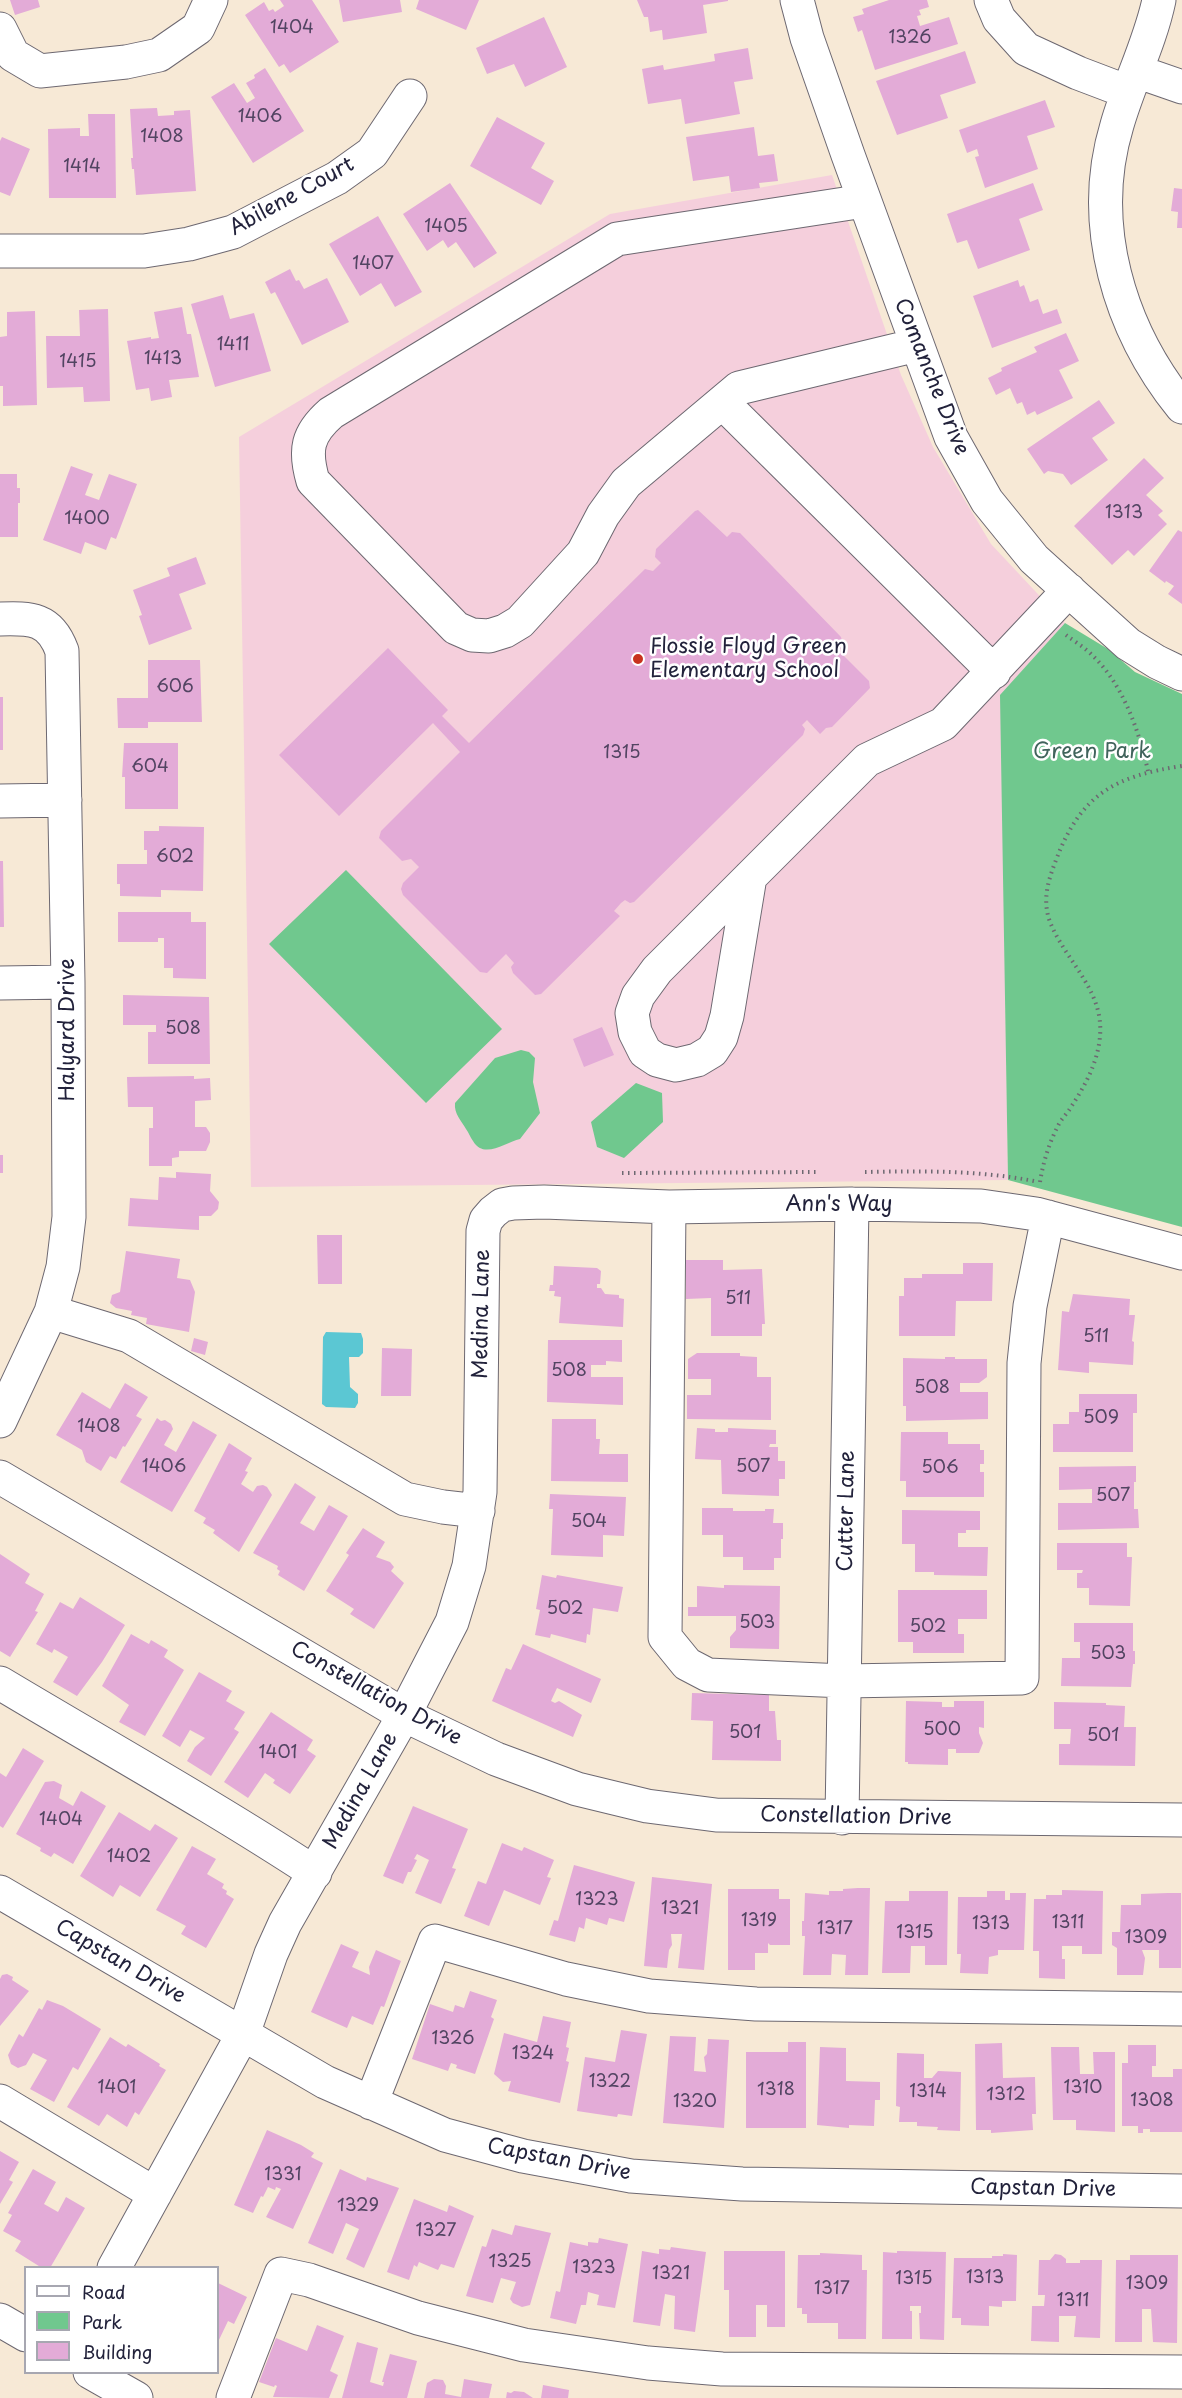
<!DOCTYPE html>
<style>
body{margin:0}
#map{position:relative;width:1182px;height:2398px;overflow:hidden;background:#f7e9d6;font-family:"Playpen Sans",sans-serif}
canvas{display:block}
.legend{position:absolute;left:24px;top:2266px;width:195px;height:108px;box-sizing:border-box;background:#fff;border:2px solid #a7a7b1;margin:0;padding:8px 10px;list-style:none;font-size:18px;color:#22223b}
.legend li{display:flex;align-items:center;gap:12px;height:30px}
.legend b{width:30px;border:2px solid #a7a7b1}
</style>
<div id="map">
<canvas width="1182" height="2398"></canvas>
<ul class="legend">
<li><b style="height:8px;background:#fff"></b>Road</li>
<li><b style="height:16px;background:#70c88e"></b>Park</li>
<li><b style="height:16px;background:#e3abd7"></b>Building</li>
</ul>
</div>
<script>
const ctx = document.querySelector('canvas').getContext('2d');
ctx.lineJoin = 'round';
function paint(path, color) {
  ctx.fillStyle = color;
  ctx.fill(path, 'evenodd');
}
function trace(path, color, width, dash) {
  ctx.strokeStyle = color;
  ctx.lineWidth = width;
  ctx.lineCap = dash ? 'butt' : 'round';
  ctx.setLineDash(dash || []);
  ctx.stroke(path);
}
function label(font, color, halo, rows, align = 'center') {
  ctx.font = font + ' "Playpen Sans",sans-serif';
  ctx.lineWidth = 5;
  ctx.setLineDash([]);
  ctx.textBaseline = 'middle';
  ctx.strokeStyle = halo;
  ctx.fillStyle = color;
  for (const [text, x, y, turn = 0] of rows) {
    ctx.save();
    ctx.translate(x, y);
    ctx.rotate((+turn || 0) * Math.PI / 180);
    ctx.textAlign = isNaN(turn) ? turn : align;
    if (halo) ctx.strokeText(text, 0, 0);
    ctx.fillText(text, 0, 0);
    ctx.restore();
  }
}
const built = new Path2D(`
 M832,175L901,375L933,447L991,544L1065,623L1001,695L1008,1180L251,1187L239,437L610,214Z`);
const green = new Path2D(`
 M1065,623L1108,649L1135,672L1182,694V1227L1008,1180L1000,695Z
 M346,870L502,1029L426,1103L269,944Z
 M521,1050L529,1052L535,1058L533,1082L540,1113L520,1139C506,1142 484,1160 473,1141C470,1137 469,1133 466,1129C461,1120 454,1114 455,1103L495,1058Z
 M636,1083L662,1093L663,1122L624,1158L597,1147L591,1122Z`);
const water = new Path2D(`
 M326,1332L361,1333L363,1339V1353L359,1357H349L350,1387L358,1394V1403L355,1408L326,1407L322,1404L323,1337Z`);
const building = new Path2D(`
 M10,0H38L40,7L15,15Z
 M280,0H312L339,42L290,73L284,64L279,67L245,15L264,2L269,11L273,9L275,12L284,6Z
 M339,0H400L402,12L343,22Z
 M419,0H479L466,30L416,9Z
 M637,0H728V1L703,5L707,33L663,40L662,30L650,32L648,17H644Z
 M889,0H927L929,7L919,10L921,15L917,16L920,26L949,17L958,44L875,70L862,30L858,32L853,17L864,14L862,9Z
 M544,17L567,67L525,87L514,64L487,74L476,48Z
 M748,48L753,79L734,82L740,114L685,124L681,99L648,104L642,69L663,65L664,70L715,61L714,54Z
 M965,51L976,83L940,95L948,118L897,135L876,81Z
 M265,68L304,131L253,163L211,97L234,83L247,103L255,98L246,83L255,78L254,75Z
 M1045,100L1055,127L1027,136L1038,169L985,188L975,157L979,156L977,149L967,153L959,130Z
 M157,108L158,116L174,115V111L190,110L196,191L136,195L134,169H132L131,158H133L130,109Z
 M88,114H115L116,198H49L48,129L80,128V136H89Z
 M497,117L545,143L531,168L554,181L541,205L470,166Z
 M754,127L758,156L774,154L778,181L759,183L760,188L731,192L729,176L693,181L686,137Z
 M2,137L30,149L10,196L0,192V141Z
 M450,183L497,253L474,268L456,242L448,248L443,240L427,251L403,214Z
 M1033,183L1043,210L1019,219L1030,250L978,269L967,240L957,243L947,214Z
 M1174,188L1182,189V228H1177L1178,212L1171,211Z
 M378,216L422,292L395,307L381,283L360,296L329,244Z
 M290,269L296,281L299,280L304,289L327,278L349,322L302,345L275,292L271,294L265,282Z
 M1018,280L1020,287L1024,285L1030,302L1038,299L1043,314L1057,309L1062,323L992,348L973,296Z
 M223,295L230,319L254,313L271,371L215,387L191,304Z
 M182,307L187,334H191L199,377L169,380L172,397L151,401L149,388L136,390L127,341L151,337V339L159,338L154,312Z
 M108,309L110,401L84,402L83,387L47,388L46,336H80L79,310Z
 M35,311L37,405L3,406V386H0V337L7,336V312Z
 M1066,333L1079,361L1059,370L1073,398L1037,415L1035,411L1027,415L1022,402L1017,404L1010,388L996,395L988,378L1002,371L1001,368L1037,352L1034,347Z
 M1099,400L1115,423L1092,438L1108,460L1071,485L1063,474L1048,471L1044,474L1027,449Z
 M1144,458L1164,478L1146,495L1163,511L1158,515L1167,524L1134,556L1128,550L1112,565L1074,526Z
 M71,466L93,474L85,495L99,500L109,474L137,484L116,539L111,537L106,550L85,542L81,554L43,540Z
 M0,474H17V488H20V503H18V537H0Z
 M698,510L727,537L732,532L740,533L841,637L843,645L839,651L869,681L870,688L832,727L826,728L820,734L807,720L802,725L805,729L803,735L634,902L630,903L625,900L621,903L614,911L620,916L541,994L535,995L513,973L511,967L514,963L506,954L487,973L480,972L403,895L401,889L403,883L419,867L411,859L402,861L379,838L381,831L460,752L433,723L339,816L279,755L388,648L448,710L442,716L469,743L645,569L653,571L661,563L655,557L656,549L695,511Z
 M1178,530L1182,532V604L1168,594L1174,586L1166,581L1165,583L1149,571Z
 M196,557L206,584L179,594L192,629L149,645L139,616L142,615L133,590L170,576L167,568Z
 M148,660H200L202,722H148V728H118L117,698H148Z
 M0,697H3V750H0Z
 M124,743H178V809H125V777H122Z
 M159,826L204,827L203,891L161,890V897L120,896V884H117V864H147V850H144V831H159Z
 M0,861H3L4,927H0Z
 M118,912H191V922H206V979L173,978V968H164V938H158V942H118Z
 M123,995L209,997L210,1064H148V1032H156V1025H123Z
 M602,1027L614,1055L584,1067L573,1039Z
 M194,1076V1079L210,1078L211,1100L195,1101V1127H206L210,1133V1142L206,1151H179V1157L172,1158V1166H149V1128H153V1107H128L127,1077Z
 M0,1155H3V1173H0Z
 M176,1172L211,1174L210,1191L219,1202L218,1209L211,1216H199V1230L128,1226L130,1198L158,1200L159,1177L176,1178Z
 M317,1235H342V1284H318Z
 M126,1251L180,1259L177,1278L190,1280L195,1292L189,1332L146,1324L147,1318L131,1315L132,1311L116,1308L110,1303L112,1295L120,1292Z
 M686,1260H723V1270L762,1269L765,1324H762V1336H711V1298L686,1299Z
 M963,1263H993L992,1301H956L955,1336H899V1296H904V1278H922V1274H963Z
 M554,1266L597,1268L601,1271L600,1284H597V1288H601L605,1294L619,1295V1298L624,1299L623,1327L559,1323L561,1297L554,1296L555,1291H549L550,1285H553Z
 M1073,1294L1130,1299L1129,1315H1135L1132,1341L1134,1342L1133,1365L1089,1362V1373L1058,1370L1062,1311L1069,1312Z
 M194,1338L208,1342L205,1355L191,1351Z
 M548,1340H622V1362L606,1361V1365H591V1377H623V1405L547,1402Z
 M382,1348L412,1349L411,1396H381Z
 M697,1353H740V1356L757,1357V1377H771V1420L687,1419V1395H711V1379H688V1359Z
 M945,1357H955V1359H987V1377L979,1383H960V1392H988V1419L906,1421V1406H903V1358L945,1359Z
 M125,1383L148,1397L136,1416L142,1419L125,1447L123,1446L116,1459L110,1456L101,1471L86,1462L82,1450L56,1435L82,1392L110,1409Z
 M1079,1394H1137V1413H1133V1452H1053V1424H1069V1412H1079Z
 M157,1418L161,1421L165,1420L171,1424L173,1429L164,1445L176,1452L193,1421L217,1435L172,1512L120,1482Z
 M552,1419H596V1439H600L599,1454H628V1482L551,1481Z
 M697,1428L715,1429V1432H728V1428L776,1430V1444H770L769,1447H778V1461H785V1479H779V1496L722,1494L721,1460L695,1459Z
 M901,1432H948V1444H980V1450H984V1464H980V1472H984V1497H906V1481H900Z
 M229,1443L252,1458L245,1471L248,1472L241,1484L253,1492L257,1486L263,1485L267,1487L272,1495L239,1552L213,1533L215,1530L203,1523L206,1518L194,1511Z
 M1136,1466V1482H1134V1509H1138L1139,1528L1058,1530V1503H1092V1489L1059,1490V1467Z
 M295,1483L316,1497L300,1523L314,1531L329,1505L348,1516L304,1591L278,1575L280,1571L277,1569L278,1566L253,1553Z
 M550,1494L626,1497L624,1536L603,1535V1557L551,1555L553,1509H549Z
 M702,1508H733V1511H765V1509H774L773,1523H783V1539H781V1558H774V1570H743V1557H723V1535H702Z
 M902,1510L980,1511V1530H966V1533H958V1547H988L987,1576L934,1575V1572H915V1544H902Z
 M363,1528L385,1542L376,1557L390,1562L394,1567L391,1571L404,1583L374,1629L350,1614L354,1609L326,1591L349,1555L346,1553Z
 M1057,1543H1127V1557H1132L1130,1606L1089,1605V1588H1077V1573H1082L1083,1570H1057Z
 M0,1554L30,1574L25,1583L44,1594L35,1611L38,1612L10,1657L0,1651Z
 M542,1575L556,1578L557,1575L623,1587L618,1612L593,1608L590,1635L587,1634L586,1643L551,1634L550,1638L535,1635L540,1610L536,1609Z
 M724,1585L780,1586L779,1649L730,1648V1637L736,1630V1616H688V1607H697V1586L724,1588Z
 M898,1590H987V1619H958V1634H964V1653H913V1642H898Z
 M80,1597L125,1625L102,1662L77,1696L53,1682L68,1657L54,1649L52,1653L36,1644L60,1602L73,1609Z
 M1074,1623H1133V1651H1135V1664H1133L1131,1687L1061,1686L1062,1658H1080V1642H1074Z
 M131,1634L149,1644L151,1640L168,1650L164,1657L184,1670L145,1736L119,1722L129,1705L102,1686Z
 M523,1644L601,1679L591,1703L557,1688L551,1701L555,1703L559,1701L582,1715L573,1737L492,1701L506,1668L511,1670Z
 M199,1672L232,1691L226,1701L245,1712L234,1729L239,1732L211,1776L187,1761L195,1747L205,1738L190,1730L180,1747L162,1736Z
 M692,1693L769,1695V1711H775L777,1740H781V1761L712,1760L713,1721L691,1720Z
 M906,1701L942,1702V1707H954V1701H984V1728L979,1727V1733L983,1743L979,1753H956V1749H948V1765L908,1764V1762H905Z
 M1054,1702L1106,1703V1705L1125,1706L1124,1727H1136L1135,1766L1059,1765V1744H1070L1071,1729H1054Z
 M271,1712L313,1740L307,1750L316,1756L290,1794L273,1783L275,1780L265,1773L248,1798L224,1782Z
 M23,1748L44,1761L3,1828L0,1826V1773L6,1777Z
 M54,1781L62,1785L59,1798L73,1806L81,1791L106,1806L73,1864L54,1853L51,1857L40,1851L41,1848L16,1834L45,1782Z
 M413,1806L468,1829L452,1868L456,1869L441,1904L415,1893L429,1860L417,1854L414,1859L417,1860L411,1872H408L403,1884L383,1876Z
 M119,1812L150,1831L155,1824L178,1838L140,1897L120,1885L113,1897L80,1876Z
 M502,1843L522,1851L524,1847L554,1860L547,1877L551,1878L540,1905L504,1890L489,1926L464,1916L478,1881L486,1884Z
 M192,1846L216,1859L207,1874L224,1884L222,1888L227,1891L226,1894L234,1899L206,1948L181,1934L186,1926L156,1910Z
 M574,1865L635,1882L624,1922L609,1918L607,1925L586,1918L584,1929L579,1927L575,1942L549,1935L554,1920L558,1921Z
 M652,1877L712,1884L704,1970L678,1968L682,1934H671L672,1945L669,1950L667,1968L644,1966Z
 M858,1888H870L868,1975H845L846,1955L832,1954L831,1975H803L805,1936H802V1921H804L805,1893L829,1895V1891H843V1889Z
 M728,1889H779V1899H790V1945H770L768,1943V1953H755V1970H728Z
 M1062,1890L1103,1891L1102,1954H1082V1946H1062V1959H1065V1979L1039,1978V1951H1033L1034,1899H1046V1895H1062Z
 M909,1891H948L947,1965H925V1946H911L910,1973H882L885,1901H909Z
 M987,1891H1005V1900H1010V1893H1026L1024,1950H998V1955L989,1957L988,1974L960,1973L961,1954H957L958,1897H987Z
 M1168,1893H1181V1968H1159V1950H1142L1145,1958L1143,1975H1117V1948L1112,1945V1932H1120L1121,1905H1141V1894Z
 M341,1944L359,1952L352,1967L370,1975L369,1967L376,1950L401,1961L384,2007L381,2006L373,2025L352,2016L347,2028L311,2012Z
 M7,1974L13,1977L12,1980L29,1991L0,2026V1979L2,1975Z
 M470,1991L497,2000L491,2017L494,2019L475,2074L456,2068L457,2065L451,2063L448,2071L412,2059L430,2004L453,2012L455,2005L464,2008Z
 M47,2000L63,2006L101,2029L78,2070L73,2067L54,2102L30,2089L47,2060L33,2053L26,2065L18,2068L11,2064L8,2055L19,2034L23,2037L39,2008L42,2010Z
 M543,2016L571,2022L566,2047L569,2048L566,2061L569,2062L560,2103L508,2091L511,2081L503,2082L494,2074L504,2033L537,2042Z
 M621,2030L647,2034L632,2116L618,2114L617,2117L577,2111L585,2057L615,2062Z
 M670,2036L696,2037L694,2071L706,2072L704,2057L707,2054L708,2039L729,2040L724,2128L663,2123Z
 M110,2037L126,2047L128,2044L160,2064L159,2066L166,2070L139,2115L135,2112L127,2127L107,2114L99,2126L67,2107Z
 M788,2042H806V2128H746V2052H788Z
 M1002,2043L1003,2078L1035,2077L1036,2114H1032L1033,2130L991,2133V2130H976L975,2044Z
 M1128,2045H1156V2066H1152V2077H1173V2069H1182V2132H1150V2129H1143V2133H1138V2126H1122V2063H1128Z
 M820,2047L846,2048V2081L880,2082V2100H875L874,2126L849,2125V2128L817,2125Z
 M1051,2047H1079L1080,2074H1094L1093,2052H1115V2132L1076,2130V2120H1053Z
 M897,2053L924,2054V2078H932L938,2071L961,2072L960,2131L937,2130L938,2127L917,2126V2122H899L900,2107L896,2106Z
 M267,2130L301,2145L314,2153L311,2157L323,2163L293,2229L266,2217L281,2189L276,2187L275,2190L268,2187L263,2197L261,2196L253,2213L234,2205Z
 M0,2151L19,2162L9,2180L13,2182L0,2204Z
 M33,2169L56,2182L44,2204L58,2212L66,2197L85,2208L50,2268H42L15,2251L21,2241L3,2231L12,2215L8,2213Z
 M340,2169L366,2181L367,2177L399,2188L364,2268L346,2259L359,2229L346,2223L333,2254L308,2243Z
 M414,2199L447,2212L449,2205L474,2216L454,2268L441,2264L438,2270L419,2262L417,2267L414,2265L409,2280L387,2272Z
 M515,2225L551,2233L530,2305L522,2307L513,2303L510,2299L516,2282L501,2278L493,2303L466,2296L482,2246L486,2247L492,2229L512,2235Z
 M599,2238L628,2244L615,2308L597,2305L599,2295L588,2292L586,2305H581L576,2324L550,2318L556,2291L560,2292L570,2242L588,2246V2242L598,2243Z
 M671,2247L706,2252L695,2332L674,2329L675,2296L665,2294L660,2326L633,2322L642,2251L659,2254V2249L670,2250Z
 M724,2251H785V2327H767V2305H756V2337H729V2290H724Z
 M897,2251L946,2252L944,2340L920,2339L919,2313H921V2306H910V2311H912V2339H882L883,2252L897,2253Z
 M820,2253L862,2255V2270H867L866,2339H838V2323H807V2314H802V2308H797L798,2255H820Z
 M1003,2254L1017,2255L1016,2301H1002V2307L989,2306V2326L961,2325V2318H952L954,2258H992V2256H1003Z
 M1055,2254L1061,2255L1066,2259V2263H1080V2260H1102L1100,2338L1074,2337L1076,2316H1059V2342L1031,2341L1032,2306H1044L1045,2295H1038L1039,2260H1050Z
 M1130,2255H1178L1177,2343L1153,2342L1151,2309H1142V2342H1115L1116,2260H1130Z
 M218,2283L247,2297L234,2324L228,2321L218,2342Z
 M317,2325L344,2336L330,2371L338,2375L329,2398L273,2397L277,2386L275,2385L274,2387L259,2382L276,2338L307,2351Z
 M357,2342L378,2348L370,2382L383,2386L384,2382H382L390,2354L417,2361L407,2398H342Z
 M434,2379L443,2380L446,2386L445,2394L461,2397L464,2379L492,2384L489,2398H424L427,2383Z
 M543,2385L569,2390L568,2398H541Z
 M514,2391L524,2392L533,2398H506L507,2392L511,2393Z`);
const path = new Path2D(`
 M1066,635C1074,641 1084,647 1092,655C1123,684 1139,731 1148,771
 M865,1172C922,1171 977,1170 1034,1181
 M622,1173L818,1172
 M1040,1182C1043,1163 1049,1143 1058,1126C1061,1119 1067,1114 1071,1107C1085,1086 1098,1062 1100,1036C1104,990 1066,962 1050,922C1042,900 1048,881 1056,860C1081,794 1115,776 1182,766`);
const minor = new Path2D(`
 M797,0L807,38L848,155L951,437L987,501L1034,559L1128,644L1157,662L1182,674
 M991,0L999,19L1026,49L1078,73L1128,92
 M1159,0C1150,43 1129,83 1117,125C1087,224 1119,329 1182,407
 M0,29L13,55L40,71L126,62L159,55L198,28L211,0
 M1136,71L1182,87
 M864,201L617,239L331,413C307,434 304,450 313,481L456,628L472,635L489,636L505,631L520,622L583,553L603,515L626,483L739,388L917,345
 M0,251H144L189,244L233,232L337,178L372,153L410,96
 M723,403L994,672
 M0,619C31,618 50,618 62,651L68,982L69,1217L63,1267L51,1312L0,1421
 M0,801L65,800
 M750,877L727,1016L721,1037L712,1051L697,1060L676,1065L657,1060L645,1052L635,1032L632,1013L638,996L657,970L867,760L943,724L1069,590
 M0,983L68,982
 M669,1207L665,1637L687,1664L708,1675L844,1681L1022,1678L1024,1363L1030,1306L1048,1217
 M51,1312L129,1336L405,1499L443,1507L478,1511
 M0,1477L404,1715L496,1759L577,1789L647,1806L716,1815L1182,1820
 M0,1683C105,1746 213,1806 315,1873
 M842,1818L852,1204
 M0,1892L325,2082L445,2135L523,2156L631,2176L742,2184L1182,2191
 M0,2101L155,2194
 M371,2103L435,1941L566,1979L649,1996L756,2004L1182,2009
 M114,2268L243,2034L271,1954L285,1923L404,1715L452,1622L469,1566L480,1492L483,1231L486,1220L493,1212L502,1205L513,1203L544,1202L669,1207L852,1204L981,1206L1036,1214L1182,1253
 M0,2320L26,2335
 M90,2372L136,2398
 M233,2398L281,2274L309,2280L418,2318L524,2345L648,2363L722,2369L1182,2372`);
const markers = [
 [638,659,6,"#c8321e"]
];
const numberNames = [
 ["1404",292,28],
 ["1326",910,38],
 ["1406",260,117],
 ["1408",162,137],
 ["1414",82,167],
 ["1405",446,227],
 ["1407",373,264],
 ["1411",233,345],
 ["1413",163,359],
 ["1415",78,362],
 ["1313",1124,513],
 ["1400",87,519],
 ["606",175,687],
 ["1315",622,753],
 ["604",150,767],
 ["602",175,857],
 ["508",183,1029],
 ["511",738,1299],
 ["511",1096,1337],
 ["508",569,1371],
 ["508",932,1388],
 ["509",1101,1418],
 ["1408",99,1427],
 ["1406",164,1467],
 ["507",753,1467],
 ["506",940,1468],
 ["507",1113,1496],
 ["504",589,1522],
 ["502",565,1609],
 ["503",757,1623],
 ["502",928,1627],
 ["503",1108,1654],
 ["500",942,1730],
 ["501",745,1733],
 ["501",1103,1736],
 ["1401",278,1753],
 ["1404",61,1820],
 ["1402",129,1857],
 ["1323",597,1900],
 ["1321",680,1909],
 ["1319",759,1921],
 ["1311",1068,1923],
 ["1313",991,1924],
 ["1317",835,1929],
 ["1315",915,1933],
 ["1309",1146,1938],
 ["1326",453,2039],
 ["1324",533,2054],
 ["1322",610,2082],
 ["1401",117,2088],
 ["1310",1083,2088],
 ["1318",776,2090],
 ["1314",928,2092],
 ["1312",1006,2095],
 ["1308",1152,2101],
 ["1320",695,2102],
 ["1331",283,2175],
 ["1329",358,2206],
 ["1327",436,2231],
 ["1325",510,2262],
 ["1323",594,2268],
 ["1321",671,2274],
 ["1313",985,2278],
 ["1315",914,2279],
 ["1309",1147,2284],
 ["1317",832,2289],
 ["1311",1073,2301]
];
const streetNames = [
 ["Abilene Court",292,197,-29],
 ["Comanche Drive",931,377,68],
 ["Halyard Drive",68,1030,-90],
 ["Ann's Way",839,1205],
 ["Medina Lane",482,1314,-89],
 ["Cutter Lane",847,1511,-89],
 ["Constellation Drive",376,1694,29],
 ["Medina Lane",361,1791,-61],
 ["Constellation Drive",856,1817,1],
 ["Capstan Drive",120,1962,30],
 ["Capstan Drive",559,2160,11],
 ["Capstan Drive",1043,2189,1]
];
const poiNames = [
 ["Flossie Floyd Green",650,647],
 ["Elementary School",650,671]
];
const parkNames = [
 ["Green Park",1092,752]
];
paint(built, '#f5cfdc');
paint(green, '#70c88e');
paint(water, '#5bc7d3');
paint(building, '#e3abd7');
trace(minor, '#6d6871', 35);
trace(path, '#6d6871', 4, [1.5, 4.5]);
trace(minor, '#fff', 33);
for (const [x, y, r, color] of markers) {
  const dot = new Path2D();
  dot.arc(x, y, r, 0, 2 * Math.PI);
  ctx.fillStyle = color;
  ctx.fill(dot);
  trace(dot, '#fff', 2);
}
label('18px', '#524462', null, numberNames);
label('21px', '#22223b', '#fff', streetNames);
label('21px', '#22223b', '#fff', poiNames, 'left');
label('21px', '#41645c', '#fff', parkNames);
</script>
